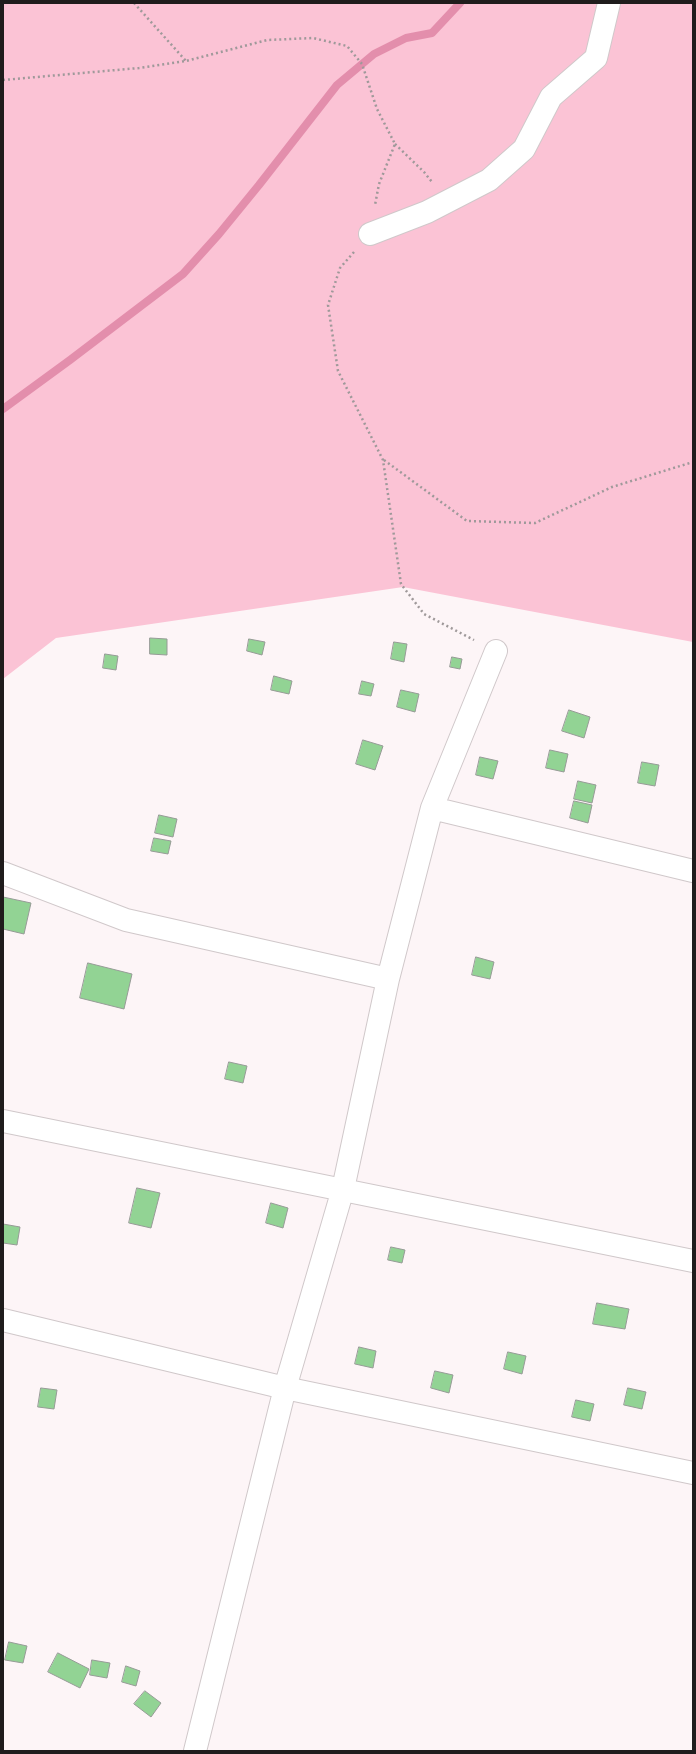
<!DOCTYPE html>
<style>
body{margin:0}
#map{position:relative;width:696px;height:1754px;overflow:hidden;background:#fdf5f7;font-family:"Golos Text",sans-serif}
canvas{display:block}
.frame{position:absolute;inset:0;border:4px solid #1f1c1c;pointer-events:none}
</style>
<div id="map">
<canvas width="696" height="1754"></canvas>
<div class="frame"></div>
</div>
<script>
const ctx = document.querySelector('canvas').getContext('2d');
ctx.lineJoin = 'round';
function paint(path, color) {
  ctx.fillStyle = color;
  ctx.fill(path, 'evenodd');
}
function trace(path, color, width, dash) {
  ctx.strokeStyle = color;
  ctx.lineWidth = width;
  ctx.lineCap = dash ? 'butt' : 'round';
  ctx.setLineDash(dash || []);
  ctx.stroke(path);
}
const green = new Path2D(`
 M3,3H693V642L403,587L56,638L3,679Z`);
const stream = new Path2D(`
 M3,409L70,360L183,274L219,234L259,185L337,85L374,54L406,38L432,33L460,3`);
const building = new Path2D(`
 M150,638L167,639V655L150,654Z
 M249,639L265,642L262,655L247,651Z
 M394,642L407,644L404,662L391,659Z
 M105,654L118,656L116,670L103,668Z
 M452,657L462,659L460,669L450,667Z
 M274,676L292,681L289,694L271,690Z
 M362,681L374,684L371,696L359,694Z
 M401,690L419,694L415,712L397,707Z
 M569,710L590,717L584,738L562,731Z
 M363,740L383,746L375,770L356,764Z
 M550,750L568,754L564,772L546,768Z
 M480,757L498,761L493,779L476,775Z
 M642,762L659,765L655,786L638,783Z
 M578,781L596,785L592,803L574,799Z
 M574,801L592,805L588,823L570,818Z
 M159,815L177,819L173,837L155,833Z
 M154,838L171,841L168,854L151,851Z
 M3,897L31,903L24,934L3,929Z
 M476,957L494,962L490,979L472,975Z
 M88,963L132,974L124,1009L80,998Z
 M229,1062L247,1066L243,1083L225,1079Z
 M137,1188L160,1193L151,1228L129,1223Z
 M271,1203L288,1208L283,1228L266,1223Z
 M3,1224L20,1227L17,1245L3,1243Z
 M391,1247L405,1250L402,1263L388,1260Z
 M597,1303L629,1309L625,1329L593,1324Z
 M359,1347L376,1351L373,1368L355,1364Z
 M508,1352L526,1356L522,1374L504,1369Z
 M435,1371L453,1375L449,1393L431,1388Z
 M41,1388L57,1390L54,1409L38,1407Z
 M628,1388L646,1392L642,1409L624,1405Z
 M576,1400L594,1404L590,1421L572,1417Z
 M9,1642L27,1646L23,1663L5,1660Z
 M58,1653L89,1669L80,1688L48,1672Z
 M92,1660L110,1663L107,1678L90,1675Z
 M126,1666L140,1671L136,1686L122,1682Z
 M145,1691L161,1703L151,1717L134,1704Z`);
const path = new Path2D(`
 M134,3L186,61
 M3,80L139,68L186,61L267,40L313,38L347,46L362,64L377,109L395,144L379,184L375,205
 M395,144L424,172L432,182
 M354,252L340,268L328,305L338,371L383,460L401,584L424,614L474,640
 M384,460L467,521L535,523L612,487L693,462`);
const minor = new Path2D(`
 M370,234L427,212L489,180L524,149L551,97L596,58L609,3
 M432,808L693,871
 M3,873L126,920L388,979
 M3,1121L693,1261
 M3,1320L285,1388L693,1473
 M195,1751L285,1388L343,1189L388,979L432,808L496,651`);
paint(green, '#fbc3d5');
trace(stream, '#e38eac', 8);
paint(building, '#92d394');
trace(building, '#969b96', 1);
trace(minor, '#d0c8ca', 24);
trace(path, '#9f999a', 2.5, [2, 3]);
trace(minor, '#fff', 22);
</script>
